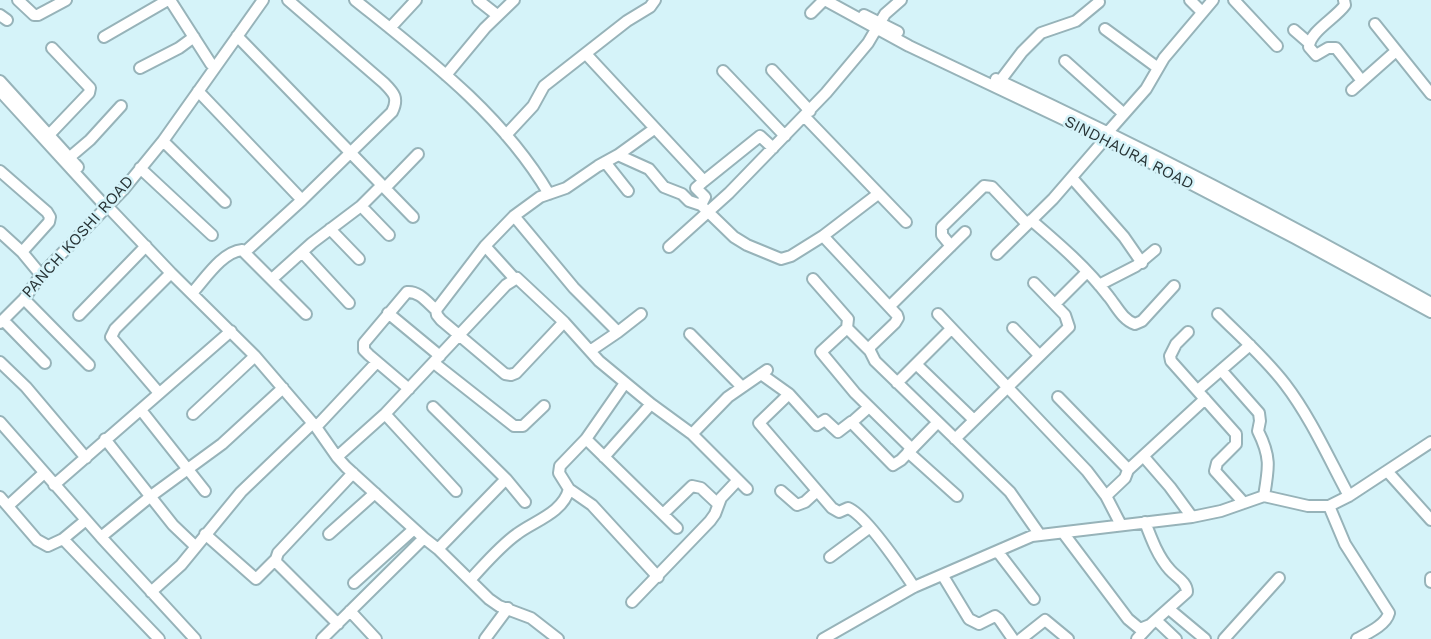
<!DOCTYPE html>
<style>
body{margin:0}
canvas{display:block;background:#d5f3f9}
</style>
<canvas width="1431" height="639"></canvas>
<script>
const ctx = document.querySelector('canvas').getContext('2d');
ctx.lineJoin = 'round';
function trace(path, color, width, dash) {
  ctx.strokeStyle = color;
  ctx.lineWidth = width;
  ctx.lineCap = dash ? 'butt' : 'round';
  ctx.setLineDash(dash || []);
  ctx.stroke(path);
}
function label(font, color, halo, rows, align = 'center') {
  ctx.font = font + ' "Work Sans",sans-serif';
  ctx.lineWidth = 5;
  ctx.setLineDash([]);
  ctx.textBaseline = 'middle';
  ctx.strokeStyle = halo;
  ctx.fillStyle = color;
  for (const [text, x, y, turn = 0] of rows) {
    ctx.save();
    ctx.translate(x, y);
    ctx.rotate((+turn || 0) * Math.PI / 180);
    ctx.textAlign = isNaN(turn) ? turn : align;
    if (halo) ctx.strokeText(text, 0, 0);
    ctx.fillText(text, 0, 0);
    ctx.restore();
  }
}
const minor = new Path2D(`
 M18,0L34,15H38L66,0
 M170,0L211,64
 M355,0C426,57 502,114 549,194
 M478,0L497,15
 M825,0L909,46L1105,139L1295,238L1431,312
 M1190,0L1202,12
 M1234,0L1277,46
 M1344,0L1345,5C1336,18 1309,32 1309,47L1316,55L1328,48H1336L1362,81
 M811,13L824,0
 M0,15L7,20
 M864,15L898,32
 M1375,24L1431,94
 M390,28L416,0
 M1105,29L1158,68
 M1294,30L1309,43
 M237,36L413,217
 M104,37L168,0
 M586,54L704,181L760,136L773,148
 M1065,61L1124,114
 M140,68L179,48L194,37
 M772,70L810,111
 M723,71L785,136
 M446,75L485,28L514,0
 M996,79C1144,148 1289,223 1431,303
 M0,81L78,167
 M1000,81L1022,52L1041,33L1076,21L1099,2
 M1352,90L1396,51
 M0,91L107,208L111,210L171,273L255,356L316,427L337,457L346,467L424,538L438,549L489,599L499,606L531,618L558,639
 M198,91L302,200
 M804,116L906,222
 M1108,132L1146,89L1164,58L1213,0
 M506,135L533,106L544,86L627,21L650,7L655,0
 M47,137L89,93L90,88L52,48
 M163,141L225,202
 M618,155L649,169L664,187L682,194L689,201L701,205L734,237L747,245L781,259L791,256L823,236L878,194
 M70,157L90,140L121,106
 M605,162L628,191
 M140,168L212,235
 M0,171L47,212L50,217L49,222L22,252
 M1072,178L1124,237L1142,263
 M385,188L418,154
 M701,205L705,197L696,188L704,181
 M361,206L389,235
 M514,216L574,288L618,332
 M1031,220C1059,244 1087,268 1109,297C1117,307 1123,320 1135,324L1142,321L1174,286
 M330,229L359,259
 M0,232L22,252L41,275
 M823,236L897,315L898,318L895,323L870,347V351L875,361L1010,492L1040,535
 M485,246L514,278
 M951,246L942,235V227L984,186L992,187L1027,224
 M669,247L729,193L826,93L868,43L885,14L901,0
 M245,252L302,200L392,112C399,98 394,93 384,83L288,0
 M302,252L349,303
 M997,254L1053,199L1105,139
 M272,279L312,243L361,206L382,185
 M813,279L848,319L847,328L870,351
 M1099,285L1136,266L1155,250
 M193,292C205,279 222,252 242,250L306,314
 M24,299L89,365
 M1055,304L1087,272
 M890,306L965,232
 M388,313L440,356
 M938,314L1087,471L1106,496L1121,525
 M1218,314C1241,337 1265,358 1285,384C1311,418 1329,459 1349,496
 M79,315L146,246
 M3,320L45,363
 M564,322L516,373L511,375L505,374L441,320L437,315L436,310L485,246L514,216L540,197L566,188L598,166L618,155L654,129
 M0,323L24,299L41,275L123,190L163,141L263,0
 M847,328L821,352L855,393L911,448
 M1013,328L1039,355
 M1188,332L1176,344L1170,356L1171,361L1236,434V444L1217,463L1215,471L1244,503
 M690,334L742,387
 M590,351L618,332L641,314
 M0,362L26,387L86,458
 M434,363L514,426H523L544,406
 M916,364L974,420
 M1221,370L1259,413L1260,421L1258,431C1271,457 1269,467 1264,496
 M761,374L789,394
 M897,383L951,329
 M409,389L369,355L364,350V343L407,292C419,291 427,302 436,310
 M1198,390L1250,345
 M159,393L111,337L115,329L171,273
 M1058,397L1126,467L1128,470L1125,478L1106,496
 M433,407L506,479L525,502
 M141,410L205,491
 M193,414L255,356
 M385,414L456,491
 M0,422L101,537L195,639
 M851,423L869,407
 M316,427L377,362
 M692,434L728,397L767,370
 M105,439L173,525L195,546
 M586,439L677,528
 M955,439L1069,327L1065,315L1034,283
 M908,452L957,496
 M337,457L385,414L506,285L517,278L564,322L599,361L651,404L692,434L747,489
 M604,457L651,404
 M1144,457L1170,487L1192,517
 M1128,470L1205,399
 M1387,471L1431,520
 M54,485L231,331
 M569,489L592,505L658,577
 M781,491L797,505L805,502L817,491
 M0,497L37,540L48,546L63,539L86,520
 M8,506L44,473
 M1329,506L1345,544L1389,613C1386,625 1368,633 1357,639
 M663,514L692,486L701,488L718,504
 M205,534L256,579L276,559
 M329,534L375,493
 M1064,534L1128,619L1140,629L1150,625L1187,592C1187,582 1176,577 1170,570C1158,557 1151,538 1145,522
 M101,537L151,496L222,444L283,388
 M63,539L159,639
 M438,549L506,479
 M998,552L1034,599
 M830,557L869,528
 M943,576L969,619L979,624L995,616L999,619L1013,639
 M1431,578V582
 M470,580C485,564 500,546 517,534C534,521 563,513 569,489L559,473L560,466L586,439L625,383
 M354,583L414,529
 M914,587C902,569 866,515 848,508L839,512L832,508L759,423L789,394L817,425L825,420L838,432L851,422L893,465L901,460L937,423
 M151,592L181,565L241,492L313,423
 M632,602L710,521L715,514L721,498L738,480
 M1169,609L1205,639
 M350,611L376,639
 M1156,620L1176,639
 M338,624L277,563L276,559L278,553L353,473
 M322,639L424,538
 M485,639L508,608
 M823,639L914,587L1032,536L1192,517L1221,511L1264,496L1308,506H1329L1349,496L1431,442
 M1021,639L1045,620L1068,639
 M1137,639L1150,625
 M1224,639L1279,578`);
const streetNames = [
 ["SINDHAURA ROAD",1129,153,27],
 ["PANCH KOSHI ROAD",78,237,-48]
];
trace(minor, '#97b3b9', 14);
trace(minor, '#fff', 10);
label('16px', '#273335', '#d5f3f9', streetNames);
</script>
